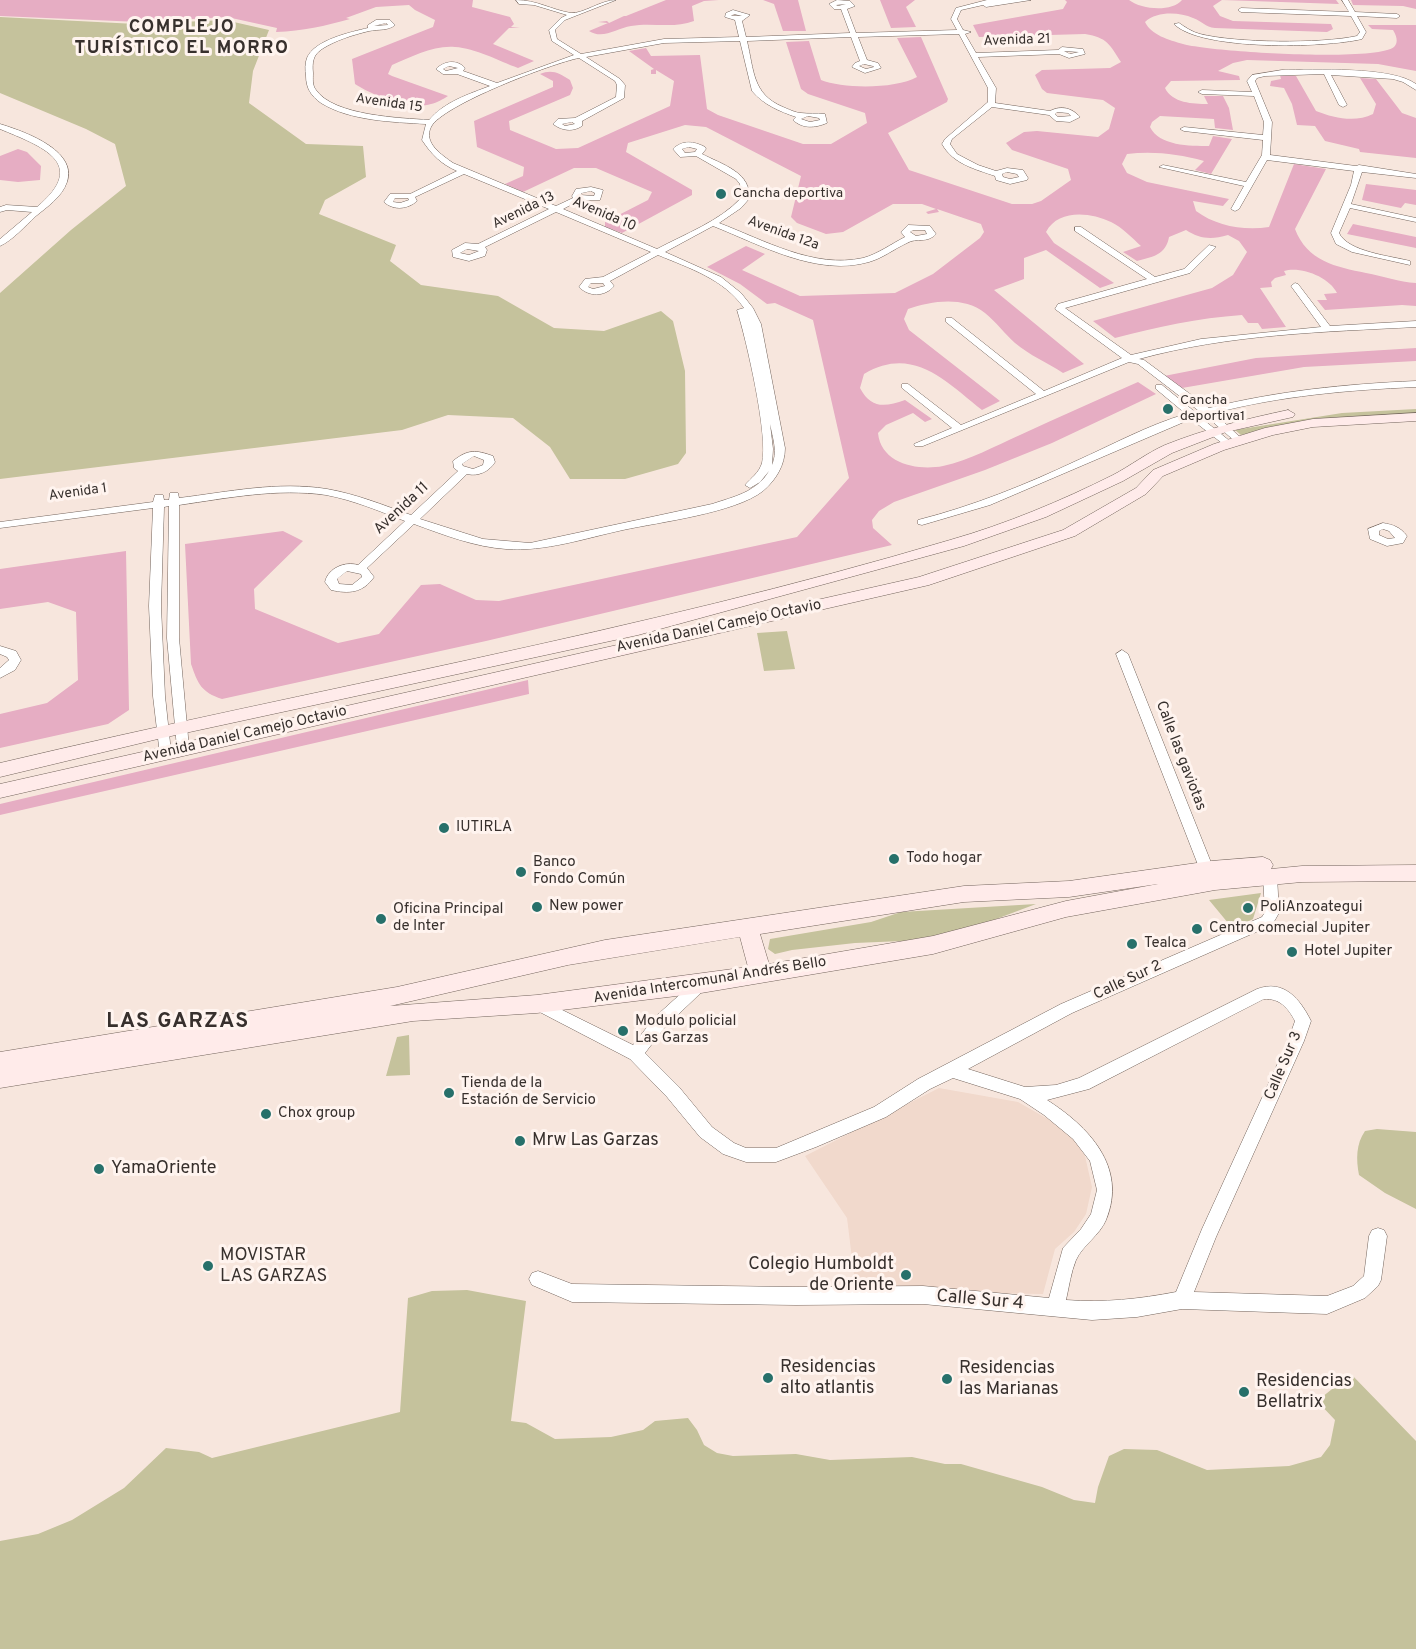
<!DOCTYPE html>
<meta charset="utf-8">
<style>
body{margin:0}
canvas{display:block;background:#f7e6dd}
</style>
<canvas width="1416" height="1649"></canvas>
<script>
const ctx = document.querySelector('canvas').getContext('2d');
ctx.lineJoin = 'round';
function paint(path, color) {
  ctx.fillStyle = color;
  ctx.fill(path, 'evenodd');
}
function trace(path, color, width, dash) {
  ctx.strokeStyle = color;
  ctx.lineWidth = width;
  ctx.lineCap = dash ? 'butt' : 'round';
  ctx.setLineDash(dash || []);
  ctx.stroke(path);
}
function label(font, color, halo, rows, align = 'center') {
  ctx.font = font + ' Overpass,sans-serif';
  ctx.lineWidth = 6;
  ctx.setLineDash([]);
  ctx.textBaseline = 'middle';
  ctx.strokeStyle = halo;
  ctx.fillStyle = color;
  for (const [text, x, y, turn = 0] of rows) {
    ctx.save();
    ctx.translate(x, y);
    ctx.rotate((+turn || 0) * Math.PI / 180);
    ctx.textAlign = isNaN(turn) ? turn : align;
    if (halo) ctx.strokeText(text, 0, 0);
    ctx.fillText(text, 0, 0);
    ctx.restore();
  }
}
const built = new Path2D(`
 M939,1088L1018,1102L1069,1131L1085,1156L1092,1187L1086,1214L1074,1232L1055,1249L1043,1294L856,1291L847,1218L805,1156Z`);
const green = new Path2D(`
 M0,17L136,24L225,20L269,30L253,71L249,103L306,144L363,146L366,177L325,200L319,214L396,245L390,261L421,285L498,296L554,328L604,331L661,311L673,321L685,371L686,453L678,464L625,479H570L550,447L513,418L448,415L402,430L0,479V293L71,230L126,186L115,144L86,129L0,93Z
 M1416,409V414L1326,419L1241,435L1235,430L1342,413Z
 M787,631L795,669L764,671L757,633Z
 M1261,893L1253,919L1233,929L1209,900Z
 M1036,904L983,924L926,940L855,943L792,950L775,954L768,949L770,939L871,922L901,912Z
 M409,1035L410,1075L386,1076L397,1037Z
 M1377,1129L1416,1132V1209L1385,1193L1359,1175C1356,1159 1356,1144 1365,1131Z
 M467,1290L526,1301L511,1421L526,1423L555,1439L611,1437L643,1430L655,1421L688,1418L697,1430L704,1445L717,1453L733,1456L796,1454L830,1460L912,1457L945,1464H961L1042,1487L1074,1500L1095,1503L1098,1487L1109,1456L1124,1449L1157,1450L1207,1470L1289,1466L1321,1457L1330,1445L1335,1420L1317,1401L1351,1374L1416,1441V1649H0V1541L38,1534L72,1520L124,1488L166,1448L199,1452L212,1458L400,1412L408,1298L432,1291Z`);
const water = new Path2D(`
 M0,0H473L472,7L510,17L514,24L511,27L520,28H509L493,44L534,61L518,68C499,61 475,48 455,47C434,45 411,57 392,65L388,74L392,76L448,96C443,99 437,103 431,104C410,111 372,95 355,84L352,59L433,27L435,20L415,10L409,5L376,7L346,18L350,19C325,26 303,31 276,32L277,28L227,17L140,22L0,16Z
 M666,0H719L704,1L692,6L694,21C673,29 652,22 631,26C617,28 603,40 589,31L608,23L598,22L607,21L609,23L624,16H615H626Z
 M763,0H798L806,31H783L774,4Z
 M880,0H915L906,7L916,27L891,28Z
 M1065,0H1129C1142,10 1172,12 1182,0H1336L1339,4L1222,0L1213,6L1220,16L1233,21L1331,24L1333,29L1327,32L1215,28C1205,27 1202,21 1193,18C1179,12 1157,11 1145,22C1151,35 1169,40 1183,44C1211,52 1376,62 1394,47C1399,42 1396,35 1393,30L1372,29L1368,25H1416V71L1378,64L1247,60L1233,63L1218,71L1239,76L1240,80L1171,81L1165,88C1172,103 1193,104 1208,104L1204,96H1223L1229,108L1233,130L1215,128L1214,119L1160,116L1152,122L1150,127C1159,146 1190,146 1209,146L1213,136L1232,139L1211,174L1195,170L1204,161C1178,154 1154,151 1127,154L1122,164L1127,173L1147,182L1229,199L1223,206L1193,201L1196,211C1216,226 1244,231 1269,227L1294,164L1326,169L1295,229C1307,261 1336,267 1366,273C1383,276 1399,282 1416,283V306L1402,305L1325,310L1317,300H1327L1324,294L1337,293C1329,277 1301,266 1284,271L1286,275L1275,278L1271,282L1272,287L1260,288L1286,327L1262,329L1258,323H1248L1242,315C1198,318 1157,327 1115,338L1093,321L1212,288L1233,275L1247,252L1239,241L1228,235C1211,240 1200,239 1186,230L1169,237C1166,255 1152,257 1137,261L1123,252L1141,246C1132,238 1122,227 1111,222C1090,212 1058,209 1046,232L1054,243L1114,283L1100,288L1046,250L1024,258V279L994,290L1084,364L1063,373C1048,363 1029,355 1015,343C1005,334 996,322 985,313C963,296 932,301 908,309L904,319L909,330L1000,401L982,410C945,381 913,345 864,374L860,388C871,409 885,407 905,400L932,419L925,422L913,413L886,425L878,433C881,464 918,471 943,466C970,460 995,446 1020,435C1059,417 1099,399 1138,382L1156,394L1052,443L985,470L894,502L879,511L872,520L873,528L892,545L486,641L222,699C201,692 198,684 191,664L185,544L283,531L303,541L254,589L255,609L338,643L379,634L421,585L440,584L476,600L499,601L797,537L849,478L813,320L775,303L767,304L740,284L707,267L746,246L765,254L742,270L800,296L895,293L933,274L980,238L984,232L981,224L937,209L939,212L928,214L926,212L936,209L922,204H893L843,232L826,234L797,223L791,217L801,176L706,127L685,125L628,143L626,152L692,190V195L622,233L605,227V222L648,200L652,192L596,168H574L523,192L505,184L523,176L524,167L477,147L474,121L553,87V81L540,74C552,69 559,73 570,80L573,88L570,95L509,121L510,130L556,149L578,148L670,106L674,81L656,70V74H651V70L654,69L629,51L646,48L651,56L700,55L707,109L718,115L803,144H831L867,123L865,113L808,94L801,89L786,42L809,41L821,80C843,89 896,89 917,77L897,38L921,37L948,99L947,102L888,133L909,170L1012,204H1032L1041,201L1071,180L1068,169L1012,150L1006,143L1024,132L1037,131L1098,137L1109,129L1115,108L1103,100L1047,93L1042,89L1035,75L1042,70L1110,68L1121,62C1109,44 1108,38 1085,34L979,37L973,25L1063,9L1067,2Z
 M1351,0H1416V9L1403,6L1353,5Z
 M1280,75L1296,76L1316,111C1334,118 1355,123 1373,114L1376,104L1360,78L1376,79L1402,113L1416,118V158L1360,152L1359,149L1325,141L1315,126L1297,125L1292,104L1284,88L1270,86L1271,81L1281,79Z
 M18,149L27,152L41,166L40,180L18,182L0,180V156Z
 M1366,184L1416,190V205L1405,203L1401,208L1362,200Z
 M1353,224L1416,237V248L1347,234Z
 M1416,348V361L1304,367L1182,388L1164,376L1256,358Z
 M126,551L129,710L108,724L0,748V714L47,703L78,680L76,612L48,602L0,609V569Z
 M528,680L529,694L0,815V804Z`);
const street = new Path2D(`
 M516,0C537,0 552,10 571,13C583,14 601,0 616,0L565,20L555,30L557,39L581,54L664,39L739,37L735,20L725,17L726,13L733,10L750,15L742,21L746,37L850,33L841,9H834L829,4L837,0L850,1L855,6L847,9L856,33L957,30L951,19L956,8L987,0H1031L986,7L983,5L961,10L957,19L963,30L971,32L965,34L976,53L1058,50L1062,47L1083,49L1085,54L1069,58L1059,54L978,57L996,88L995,103L1050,111C1061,105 1072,108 1080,117L1070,122L1056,121L1049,115L992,107L952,139L950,144L957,154L978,165L996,171L1007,168L1023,170L1028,178L1027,180L1010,184L996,180L995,176C975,169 953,164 942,144L945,139L988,102V88L959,34L858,37L867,60L878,63L881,68L865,73L852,67L855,63L860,61L851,37L747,41C754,70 752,94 783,107C788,109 796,113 801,113C809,114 816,113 825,114L827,123C815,128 803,129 793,120L796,117C779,111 764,105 752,91L740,41L664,43L586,57L620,79L625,85L624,98L582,121V126C573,132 562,131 553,124L558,119L575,118L616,97L617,85L615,81L579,58C553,63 442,105 431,127C423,143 442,155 453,163L556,206L573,198L572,196L576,189L591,187L603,190L600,200H580L563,209L657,249C685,234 720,221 741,198L740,184L736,179L696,156L680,157L673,149C682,140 694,141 705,147L706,149L702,154C721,164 754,173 748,200L741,208L719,223C764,240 814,269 863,258C878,254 891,244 905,237L901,232L908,225L930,226L936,234C927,244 917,237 907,243C894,249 883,258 869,262C817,277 761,245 713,226L665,252L721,277L741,293L753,308L761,324L785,448C785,465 776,480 763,491C735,513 660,522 623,530C586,538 545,552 506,549C475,547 444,535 414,524L367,568L374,577C363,593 349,594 331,590L325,582C328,568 345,561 358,565L405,521C379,511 353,500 326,495C277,488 228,498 179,505V638L189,748L183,753L177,748L167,638L169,506L164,507L161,606L165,696L171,752L165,757L160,755L153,696L149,606L153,508L0,528V522L153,502L155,495H163L164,500H169L170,493H178L179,498C228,492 278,481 327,489C356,494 383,505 411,515L458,471L454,468L453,461C468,449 476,450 493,456L495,462C490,471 478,477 467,474L420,519L483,539L530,543L712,504C733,497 757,492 769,471L760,482L750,488L745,485C751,478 759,473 762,463C769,438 746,338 737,310L744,308C724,279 689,268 658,255L610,281L614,286C605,297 589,297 579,287L585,279L603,277L651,252L556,212L485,247L487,250L485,256L469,261L453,257L452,250L465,243L478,244L549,209L464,174L415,197L417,201C408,209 394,211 384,202L390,194H410L457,171C441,164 432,155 422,140L426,124C393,122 350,121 321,103C311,96 306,88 306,76C305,70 305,63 307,58C314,40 351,32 368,28V25L376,20H390L395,25C388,31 379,29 369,31C353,35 336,40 322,49C313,55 312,62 313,73C313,79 312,85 316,90C334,116 401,118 429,120C444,102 469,94 490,86L457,74H443L436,69C444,61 457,59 465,68L463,71L497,83L574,55L552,41L549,30L561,18L567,15L534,5L519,4ZM846,4L838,6L836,5ZM734,14L742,16H731ZM386,23L388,25L374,26ZM1064,51L1079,52L1070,54ZM864,64L873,66L874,67L866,69L859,66ZM449,66L458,68L446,71L443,69ZM1057,112L1068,113L1071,116L1058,117L1055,114ZM808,116L819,118L820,120L810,122L801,119ZM572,122L575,124L565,126L562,124ZM689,147L697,149L695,152L685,153L682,149ZM1007,172L1017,174L1019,177L1010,179L1003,177L1002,174ZM591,191L595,193L594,196L580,195L582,193ZM395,198H408L409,200L400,203L393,202ZM913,230H925L927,234L916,236L910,232ZM467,249L479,251L469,255L460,253ZM591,283H603L605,286L593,289L588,287ZM770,424C773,438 778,453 772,465L773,449ZM474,456L484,460L483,465L473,469L463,466L462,464ZM347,571L361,574L362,577L352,585L339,584L337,579Z
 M1342,0H1348L1355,12L1397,14L1400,16L1397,18L1357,16L1366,32L1362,39C1325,48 1201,51 1174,24L1179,23C1185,27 1192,32 1200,34C1236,43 1320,44 1357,36L1360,32L1351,16L1241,12L1238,10L1241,8L1349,12Z
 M1282,70C1314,70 1391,66 1416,84V90L1403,82L1393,79L1331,75L1347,105L1343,107L1339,105L1324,74L1265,76L1257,78L1255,81L1272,122L1270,155L1356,166L1359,165L1416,174V178L1362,172L1351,204L1416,218V222L1350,208L1339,233C1348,252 1391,256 1410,261V265L1352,252L1336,244L1331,233L1351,185L1354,171L1267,160L1239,209L1235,211L1231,209L1244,186L1159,167L1163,165L1246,182L1262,155L1263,140L1184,131L1180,129L1184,127L1263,135L1264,122L1254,96L1202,94L1198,92L1202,90L1252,92L1247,81L1252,75Z
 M0,124C23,131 78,150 67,182C62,197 47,207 36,216C25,226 13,240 0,246V239L32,212L7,210L0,212V207L6,205L37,207C90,163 41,146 0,129Z
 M1075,227H1081L1155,277L1184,269L1209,245L1216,247L1190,273L1065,308L1131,355L1201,339L1321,327L1291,286L1295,283L1298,284L1330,326L1416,321V327C1323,332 1230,334 1139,359L1144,360L1209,408C1277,391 1346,384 1416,381V387C1348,390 1280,396 1214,413L1242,439L1243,441L1238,444L1205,415L1200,417L1231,442V446L1227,447L1191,419L990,505L922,525L918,524V520C973,506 1025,485 1076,461C1112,445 1148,425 1186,414L1156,389V385H1162L1195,412L1199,411L1138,364L1129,362L923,446H915L914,444L952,428L902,388V384H908L961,425L1036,394L946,322V318H952L1044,391L1122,358L1055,309L1058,304L1147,279L1075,231Z
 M1383,523C1394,525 1400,527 1407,536L1403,543L1387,546L1370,539L1368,529ZM1383,529L1389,531L1395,538L1388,539L1379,535V531Z
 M0,646L16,651L21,660L15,670L0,678V668L9,660L7,657L0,654Z
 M1122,650L1128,654L1214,870L1212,874H1202L1200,870L1116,654Z
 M1270,871L1275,872L1277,876L1279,913L1272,925L1072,1013L968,1069L1025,1087L1056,1085L1079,1078L1257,989C1284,979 1300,999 1311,1021L1304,1041L1216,1237L1194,1292L1327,1296L1353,1286L1364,1276L1369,1236L1372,1230L1378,1228L1384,1230L1387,1236L1381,1280L1378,1286L1365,1298L1327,1314L1182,1309L1137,1317L1092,1320L923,1304L796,1305L572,1302L532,1285L529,1279L532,1273L538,1271L572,1284L796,1287L923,1286L1049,1298L1063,1248L1081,1229L1091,1214L1097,1190L1090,1161L1073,1139L1044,1115L1020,1099L953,1078L930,1089L886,1117L816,1147L776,1162H746L723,1154L700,1137L667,1097L630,1059L532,1008L529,1004L532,1000L537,998L542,1000L633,1045L655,1017L696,980L701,978L706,980L708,984L706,988L665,1027L645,1053L679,1087L712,1127L734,1143L746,1148H776L874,1107L918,1079L1061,1004L1262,917L1265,912L1263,876L1265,872ZM1264,999C1280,998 1288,1008 1295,1021L1288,1041L1202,1229L1176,1292C1139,1299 1104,1303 1066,1300C1069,1287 1071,1272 1076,1260C1082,1246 1100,1235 1106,1220C1128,1167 1088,1126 1047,1100L1089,1089Z`);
const secondary = new Path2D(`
 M1288,410L1295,414L1293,417L1226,432L1172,453L1123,481L1046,517L964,546L638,635L162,738L0,777V763C316,688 638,633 950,540C1006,524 1061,501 1113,475C1130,466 1147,453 1165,445C1205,429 1246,419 1288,410Z
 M1416,413V421L1313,427L1273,435L1224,450L1163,476L1146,494L1075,536L929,585L0,798V784L919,577L1063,530L1136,488L1153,470L1214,444L1265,428L1313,419Z
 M1263,857L1270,860L1273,865L1271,869L1302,866L1416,865V881L1302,882L1215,890L1066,917L933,954L701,993L537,1013L413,1021L0,1088V1052L397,987L605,940L964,886L1069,881L1211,861ZM1158,884L1066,901L933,936L769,964L760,934L964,902L1069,897ZM740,937L748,967L537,995L390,1006L568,965Z`);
const markers = [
 [721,194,6,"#27706a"],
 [1168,409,6,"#27706a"],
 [444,828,6,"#27706a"],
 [894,859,6,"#27706a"],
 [521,872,6,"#27706a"],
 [537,907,6,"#27706a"],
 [1248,908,6,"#27706a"],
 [381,919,6,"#27706a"],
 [1197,929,6,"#27706a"],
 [1132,944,6,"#27706a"],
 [1292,952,6,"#27706a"],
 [623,1031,6,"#27706a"],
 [449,1093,6,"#27706a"],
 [266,1114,6,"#27706a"],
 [520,1141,6,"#27706a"],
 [99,1169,6,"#27706a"],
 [208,1266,6,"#27706a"],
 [906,1275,6,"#27706a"],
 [768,1378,6,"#27706a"],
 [947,1379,6,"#27706a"],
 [1244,1392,6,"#27706a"]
];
const farStreetnames = [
 ["Avenida 21",1017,41,-2],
 ["Avenida 15",389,104,8],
 ["Avenida 13",524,211,-26],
 ["Avenida 10",604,215,23],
 ["Avenida 12a",783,234,20],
 ["Avenida 1",78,493,-8]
];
const farPoinames = [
 ["Cancha deportiva",733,194],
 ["Cancha",1180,401],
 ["deportiva1",1180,417]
];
const streetNames = [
 ["Avenida 11",402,509,-43],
 ["Avenida Daniel Camejo Octavio",719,627,-12],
 ["Avenida Daniel Camejo Octavio",245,735,-13],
 ["Calle las gaviotas",1180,756,69],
 ["Avenida Intercomunal Andrés Bello",710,981,-9],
 ["Calle Sur 2",1128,981,-25],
 ["Calle Sur 3",1284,1066,-67]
];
const poiNames = [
 ["IUTIRLA",456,828],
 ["Todo hogar",906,859],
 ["Banco",533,863],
 ["Fondo Común",533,880],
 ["New power",549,907],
 ["PoliAnzoategui",1260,908],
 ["Oficina Principal",393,910],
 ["de Inter",393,927],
 ["Centro comecial Jupiter",1209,929],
 ["Tealca",1144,944],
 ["Hotel Jupiter",1304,952],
 ["Modulo policial",635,1022],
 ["Las Garzas",635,1039],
 ["Tienda de la",461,1084],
 ["Estación de Servicio",461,1101],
 ["Chox group",278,1114]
];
const farDistrictnames = [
 ["COMPLEJO",182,28],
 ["TURÍSTICO EL MORRO",182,49]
];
const nearPoinames = [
 ["Mrw Las Garzas",532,1141],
 ["YamaOriente",111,1169],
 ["MOVISTAR",220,1256],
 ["LAS GARZAS",220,1277],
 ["Colegio Humboldt",894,1265,"right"],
 ["de Oriente",894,1286,"right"],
 ["Residencias",780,1368],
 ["alto atlantis",780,1389],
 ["Residencias",959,1369],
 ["las Marianas",959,1390],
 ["Residencias",1256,1382],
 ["Bellatrix",1256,1403]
];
const nearStreetnames = [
 ["Calle Sur 4",980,1301,5]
];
const districtNames = [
 ["LAS GARZAS",178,1023]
];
paint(built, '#f1d9cc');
paint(green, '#c5c29c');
paint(water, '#e6adc3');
trace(street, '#73645c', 1);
trace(secondary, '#73645c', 1);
paint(street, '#fff');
paint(secondary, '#ffebea');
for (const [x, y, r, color] of markers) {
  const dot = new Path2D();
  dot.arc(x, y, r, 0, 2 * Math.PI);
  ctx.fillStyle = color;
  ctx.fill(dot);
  trace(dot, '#fff4ef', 2);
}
label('14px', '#37302d', '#fff4ef', farStreetnames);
label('14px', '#37302d', '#fff4ef', farPoinames, 'left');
label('15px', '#37302d', '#fff4ef', streetNames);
label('15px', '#37302d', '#fff4ef', poiNames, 'left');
ctx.letterSpacing = '1.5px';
label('bold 18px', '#37302d', '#fff4ef', farDistrictnames);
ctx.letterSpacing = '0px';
label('18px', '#37302d', '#fff4ef', nearPoinames, 'left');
label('18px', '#37302d', '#fff4ef', nearStreetnames);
ctx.letterSpacing = '1.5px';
label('bold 21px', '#37302d', '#fff4ef', districtNames);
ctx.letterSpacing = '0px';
</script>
